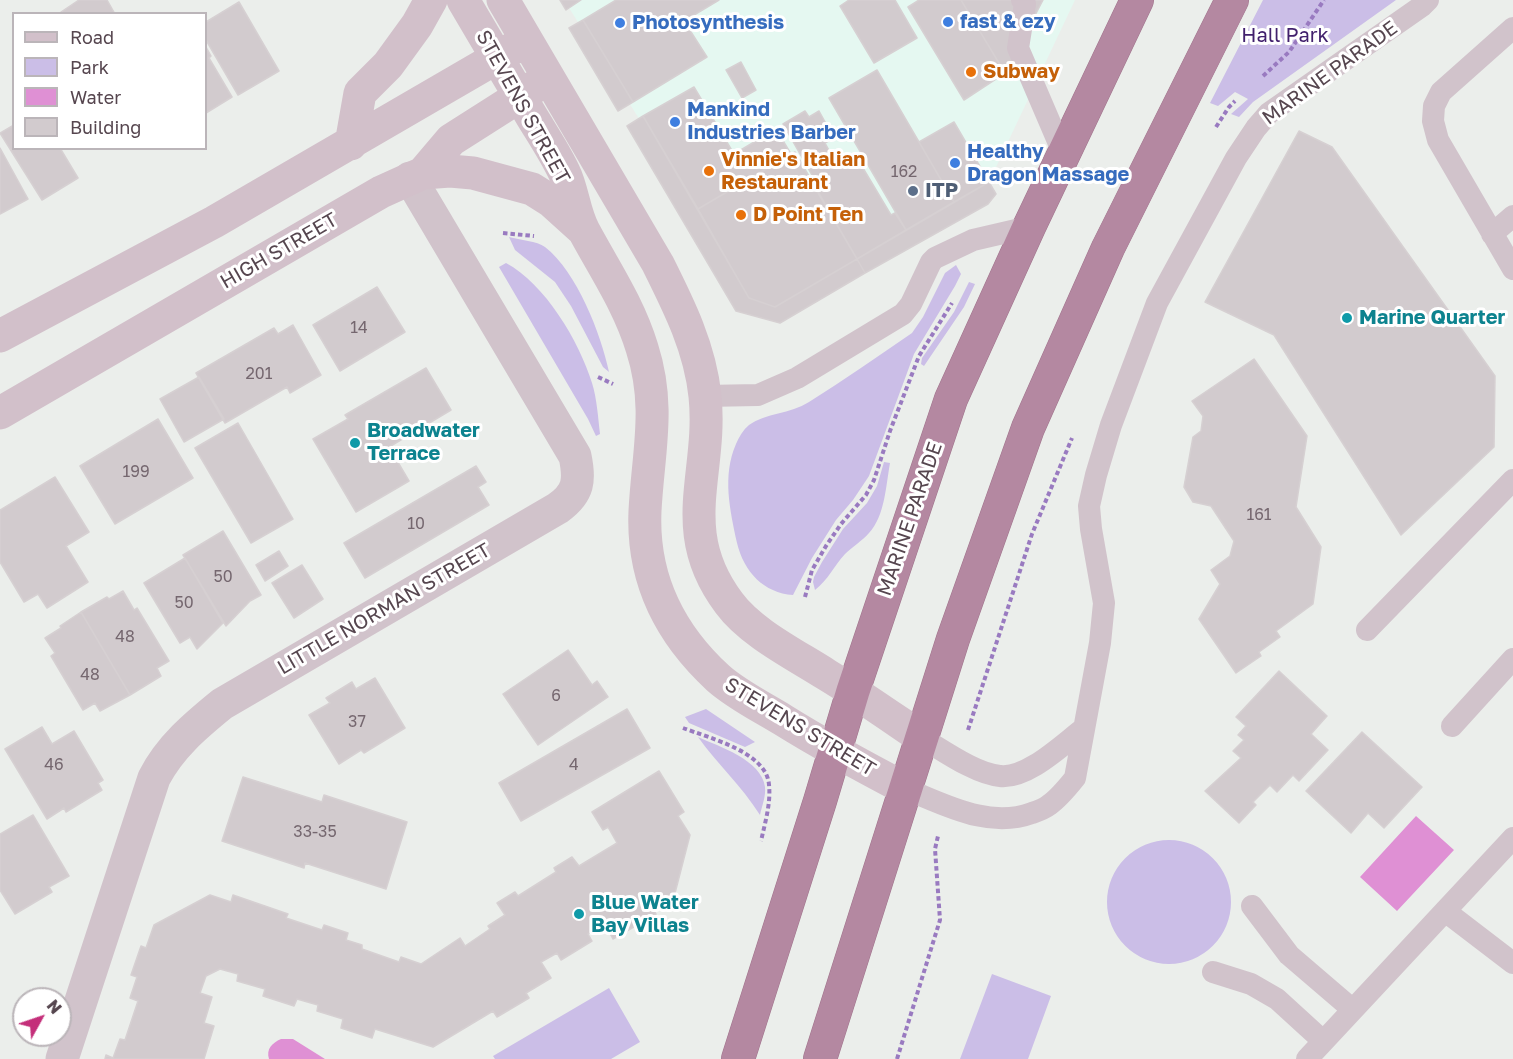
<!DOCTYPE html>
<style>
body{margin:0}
#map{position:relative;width:1513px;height:1059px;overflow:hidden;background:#ebeeeb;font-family:"Golos Text",sans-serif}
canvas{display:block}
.legend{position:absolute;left:12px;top:12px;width:195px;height:138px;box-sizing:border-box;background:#fff;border:2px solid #bbb5b9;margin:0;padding:8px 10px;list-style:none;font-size:18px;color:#56464f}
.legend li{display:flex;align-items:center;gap:12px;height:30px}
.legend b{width:30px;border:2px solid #bbb5b9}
.north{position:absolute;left:12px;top:987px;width:60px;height:60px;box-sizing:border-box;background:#fff;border:2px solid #bbb5b9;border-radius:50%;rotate:50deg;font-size:16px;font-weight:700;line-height:24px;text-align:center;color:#56464f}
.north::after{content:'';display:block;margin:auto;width:21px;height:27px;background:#c42f7a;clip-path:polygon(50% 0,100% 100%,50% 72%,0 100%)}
</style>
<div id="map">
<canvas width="1513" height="1059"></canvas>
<ul class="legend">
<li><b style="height:8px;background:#d2c0ca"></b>Road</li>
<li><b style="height:16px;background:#cbbee7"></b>Park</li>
<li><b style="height:16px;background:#df90d4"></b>Water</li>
<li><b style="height:16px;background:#d2cbce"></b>Building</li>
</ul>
<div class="north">N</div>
</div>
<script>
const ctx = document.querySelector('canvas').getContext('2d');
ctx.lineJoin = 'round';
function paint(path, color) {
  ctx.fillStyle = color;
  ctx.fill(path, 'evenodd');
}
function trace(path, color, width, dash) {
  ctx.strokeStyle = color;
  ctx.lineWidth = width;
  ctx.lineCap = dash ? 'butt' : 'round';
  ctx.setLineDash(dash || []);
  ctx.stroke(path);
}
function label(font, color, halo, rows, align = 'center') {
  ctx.font = font + ' "Golos Text",sans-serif';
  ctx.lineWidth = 6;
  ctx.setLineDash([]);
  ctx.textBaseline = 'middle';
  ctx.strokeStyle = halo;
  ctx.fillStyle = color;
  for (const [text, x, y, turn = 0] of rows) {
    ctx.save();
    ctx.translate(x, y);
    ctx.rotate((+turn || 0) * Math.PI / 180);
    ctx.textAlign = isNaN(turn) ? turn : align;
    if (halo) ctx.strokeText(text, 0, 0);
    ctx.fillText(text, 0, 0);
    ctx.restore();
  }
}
const commercial = new Path2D(`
 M564,0H1075L989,182L857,259L724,253Z`);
const green = new Path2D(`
 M1263,0H1396L1253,102L1239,117L1231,114L1248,99L1235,92L1218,106L1210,103Z
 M509,237C520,240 537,241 545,247C577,272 601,334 609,372L603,367L571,306L555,282L515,250Z
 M506,263C545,284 579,341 592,383C597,399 598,417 600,434L596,436L588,419L499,267Z
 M956,265L961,274L955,286L914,354L869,476L853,500L836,520L812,558L793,595C764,593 744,572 737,543C730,510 722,476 736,444C739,437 743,430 749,425C766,413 790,414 809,402C844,380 878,356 912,333L923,317L945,273Z
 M969,282L975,284L964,307L924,366L921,364L922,358L954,312Z
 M884,462L890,463C886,485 885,516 869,533C862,541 852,547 845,554C834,566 828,580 815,590L813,582L814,577L822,562L843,529L867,503L877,486Z
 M706,709L755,742L745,747L689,723L685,717Z
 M698,737C718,746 762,760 765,787C766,796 762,806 760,815C741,785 718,765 698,737Z
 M1107 902a62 62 0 1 1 124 0a62 62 0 1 1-124 0Z
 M992,974L1051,996L1028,1059H960Z
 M609,988L640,1042L611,1059H495L493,1056Z`);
const water = new Path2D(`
 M1416,816L1454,850L1397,911L1360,877Z
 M281,1039H293L325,1059H269C266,1049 272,1043 281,1039Z`);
const building = new Path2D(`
 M79,0H107L115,14H62L61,12Z
 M560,0H581L566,10Z
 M616,0H719L684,21L707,57L633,102L583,20Z
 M849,0H895L917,38L874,63L840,6Z
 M919,0H961L1005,73L964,100L908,7Z
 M961,0H1043L1005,73Z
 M239,2L279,71L238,95L206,40V22Z
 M583,20L633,102L618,111L569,28Z
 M206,47L211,56L209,58L232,97L206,113Z
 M741,62L756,90L742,98L726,70Z
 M877,70L954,202L906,230L829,98Z
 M694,87L734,154L776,129L791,154L698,209L643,116Z
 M805,111L809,117L819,111L834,138L825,143L836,163L854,153L891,215L895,213L906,230L857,259L814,186L817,184L783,124Z
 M643,116L749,298L775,307L857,259L865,273L780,323L736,311L627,126Z
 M954,122L989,182L954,202L919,142Z
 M14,125V148H60L78,178L42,200L0,133Z
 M1299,131L1332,147L1495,376L1494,447L1401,535L1274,335L1205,302Z
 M0,148L28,199L0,214Z
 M795,152L857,259L775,307L749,298L698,209Z
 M989,182L996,194L988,204L865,273L857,259Z
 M377,287L405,332L340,371L313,325Z
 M293,325L321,375L290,393L287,387L225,423L196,373L274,328L278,334Z
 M1254,359L1307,436L1296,507L1321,547L1313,604L1276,631L1280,637L1259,652L1261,656L1236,673L1199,619L1220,584L1211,570L1230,556L1234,541L1211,506L1193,502L1184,487L1193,437L1201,431L1203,416L1192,401Z
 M426,368L451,410L389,447L409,481L356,512L313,439L348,419L345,415Z
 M199,377L224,419L184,442L160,399Z
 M158,419L193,478L115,524L80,466Z
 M238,423L293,519L251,543L195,448Z
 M476,466L486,482L478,487L489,505L365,578L344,543Z
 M55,477L89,532L66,546L88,582L47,608L38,594L24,602L0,562V510Z
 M223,531L261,595L250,601L226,626L183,555Z
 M279,551L288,566L265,581L256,565Z
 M185,558L223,623L197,649L190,637L180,643L144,583Z
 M302,565L323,599L294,618L272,583Z
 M123,591L134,610L137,608L169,661L157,668L161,676L130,695L81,612L107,597L109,599Z
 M81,612L130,695L100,711L95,703L83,710L51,656L55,653L45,638L61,628L60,626Z
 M568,650L592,685L597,681L608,697L538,745L503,694Z
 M1279,671L1327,716L1311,734L1328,750L1299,781L1293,775L1277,792L1270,785L1253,802L1256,805L1239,823L1205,791L1241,758L1233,751L1244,740L1238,735L1246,726L1236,717Z
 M375,678L405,728L364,753L361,750L339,764L309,715L330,703L326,698L352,682L356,689Z
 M627,709L650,748L521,821L499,783Z
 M42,727L52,744L74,731L103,780L98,783L102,790L66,812L64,808L47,819L5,749Z
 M1362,732L1422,787L1384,828L1368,813L1351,833L1306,791Z
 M659,771L684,812L678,816L690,835L674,897L654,910L656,914L613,939L605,924L588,934L592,941L561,960L557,953L541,962L551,978L526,993L529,998L497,1017L493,1011L433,1047L375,1029L372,1038L341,1028L343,1019L317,1011L318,1005L297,999L294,1006L263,996L265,989L237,981L238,974L220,969L206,976L200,993L212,997L204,1023L214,1026L204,1059H105L106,1055L113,1058L120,1039L125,1040L138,1001L130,998L137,977L131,975L141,946L146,948L154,925L210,895L231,902L233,895L288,914L286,918L322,930L324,925L348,933L346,940L362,945V949L399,962L401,957L421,964L460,938L465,946L490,929L488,926L505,915L497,903L515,892L518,896L556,872L554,868L572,857L579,866L617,843L608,827L603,830L592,812Z
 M243,777L322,802L324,795L407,822L386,889L305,863L304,868L222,841Z
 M33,815L69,876L49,887L52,892L15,914L0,890V834Z`);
const path = new Path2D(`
 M1263,76L1289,52L1324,0
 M1216,127L1229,107L1235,101
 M503,233L534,236
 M598,377L613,384
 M805,597L812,570L826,546L841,524L866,495L874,480L890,431L919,356L952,303
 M683,728C709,738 767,752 769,785C771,803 765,823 761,841
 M968,730L1032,534L1072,438
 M897,1059L940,920L935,849L938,836`);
const lane = new Path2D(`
 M1022,0L1025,4L1018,48L1063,153
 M1513,28L1441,92L1434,106L1433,121L1438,140L1513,269
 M1492,234L1513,216
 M705,396L758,395L797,378L903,314L911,304L931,262L935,258L973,240L1029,227
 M1367,630L1513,480
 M1452,726L1513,659
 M922,738C944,751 976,774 1000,776C1027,779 1062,745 1083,729
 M906,789C946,805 989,829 1032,813C1038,811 1044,809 1049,805C1059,798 1067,788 1075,778L1100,643L1104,603L1091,529L1089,506L1096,475L1111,425L1157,303L1236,158L1256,128L1269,113L1422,6L1428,0
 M1252,906L1289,955L1352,1009
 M1445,911L1513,963
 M1213,972L1251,984L1277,999L1323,1041
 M1307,1059L1513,838`);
const street = new Path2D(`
 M62,1059L154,778C170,747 195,726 222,704L558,508C579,493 580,480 575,456L410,178`);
const secondary = new Path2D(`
 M463,0C486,39 509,78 532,117C543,135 555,153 564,172C573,190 574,213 584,231C605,270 629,305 642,348C661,407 648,452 645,511C642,578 669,633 718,678C737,695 762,707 783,720C823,745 864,767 906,789
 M503,0L658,264C679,306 700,348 705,396C713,474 674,530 729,603C751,633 796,655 827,675C860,695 891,717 922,738
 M351,144L360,93L388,65L417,25L431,0
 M423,173L450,171L473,173L532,189L551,201L582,229
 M0,336L214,222L517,46
 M0,413L381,192L423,173L451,140L539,84`);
const highway = new Path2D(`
 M738,1059L820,801L853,691L951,399L1029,227L1137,0
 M820,1059L953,639L1028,428L1108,248L1232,0`);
const markers = [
 [948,22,6,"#3f7fe0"],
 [620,23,6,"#3f7fe0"],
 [971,72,6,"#e8710a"],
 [675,122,6,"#3f7fe0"],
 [955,163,6,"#3f7fe0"],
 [709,171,6,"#e8710a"],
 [913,191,6,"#5c6f8a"],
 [741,215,6,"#e8710a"],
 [1347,318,6,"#0f9aa8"],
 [355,443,6,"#0f9aa8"],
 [579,914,6,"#0f9aa8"]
];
const numberNames = [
 ["162",904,172],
 ["14",359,328],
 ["201",259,374],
 ["199",136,472],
 ["161",1259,515],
 ["10",416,524],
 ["50",223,577],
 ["50",184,603],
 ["48",125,637],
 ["48",90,675],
 ["6",556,696],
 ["37",357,722],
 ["46",54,765],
 ["4",574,765],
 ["33-35",315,832]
];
const shopNames = [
 ["fast & ezy",960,22],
 ["Photosynthesis",632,23],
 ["Mankind",687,110],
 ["Industries Barber",687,133],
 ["Healthy",967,152],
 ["Dragon Massage",967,175]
];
const parkNames = [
 ["Hall Park",1285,36]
];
const foodNames = [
 ["Subway",983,72],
 ["Vinnie's Italian",721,160],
 ["Restaurant",721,183],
 ["D Point Ten",753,215]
];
const streetNames = [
 ["MARINE PARADE",1330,73,-36],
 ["STEVENS STREET",523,107,61],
 ["HIGH STREET",279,251,-30],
 ["MARINE PARADE",910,519,-71],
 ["LITTLE NORMAN STREET",384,609,-30],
 ["STEVENS STREET",800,727,31]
];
const serviceNames = [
 ["ITP",925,191]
];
const cultureNames = [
 ["Marine Quarter",1359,318],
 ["Broadwater",367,431],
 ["Terrace",367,454],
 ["Blue Water",591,903],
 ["Bay Villas",591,926]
];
paint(commercial, '#e5f8f1');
paint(green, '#cbbee7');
paint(water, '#df90d4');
paint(building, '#d2cbce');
trace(building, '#d6d0d2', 1.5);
trace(highway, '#a0748c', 34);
trace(path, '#997ac0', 4, [4.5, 3]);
trace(lane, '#d1c3cb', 22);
trace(street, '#d1c3cb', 33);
trace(secondary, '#d2c0ca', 33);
trace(highway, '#b488a1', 33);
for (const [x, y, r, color] of markers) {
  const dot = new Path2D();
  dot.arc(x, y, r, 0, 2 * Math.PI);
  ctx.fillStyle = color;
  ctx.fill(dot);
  trace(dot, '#fff', 2);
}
label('16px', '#75676f', null, numberNames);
label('bold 20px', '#366cbe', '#fff', shopNames, 'left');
label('20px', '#42216d', '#fff', parkNames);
label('bold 20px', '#c56008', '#fff', foodNames, 'left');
label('20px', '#56464f', '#fff', streetNames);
label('bold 20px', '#4e5e75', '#fff', serviceNames, 'left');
label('bold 20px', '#0d838f', '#fff', cultureNames, 'left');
</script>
